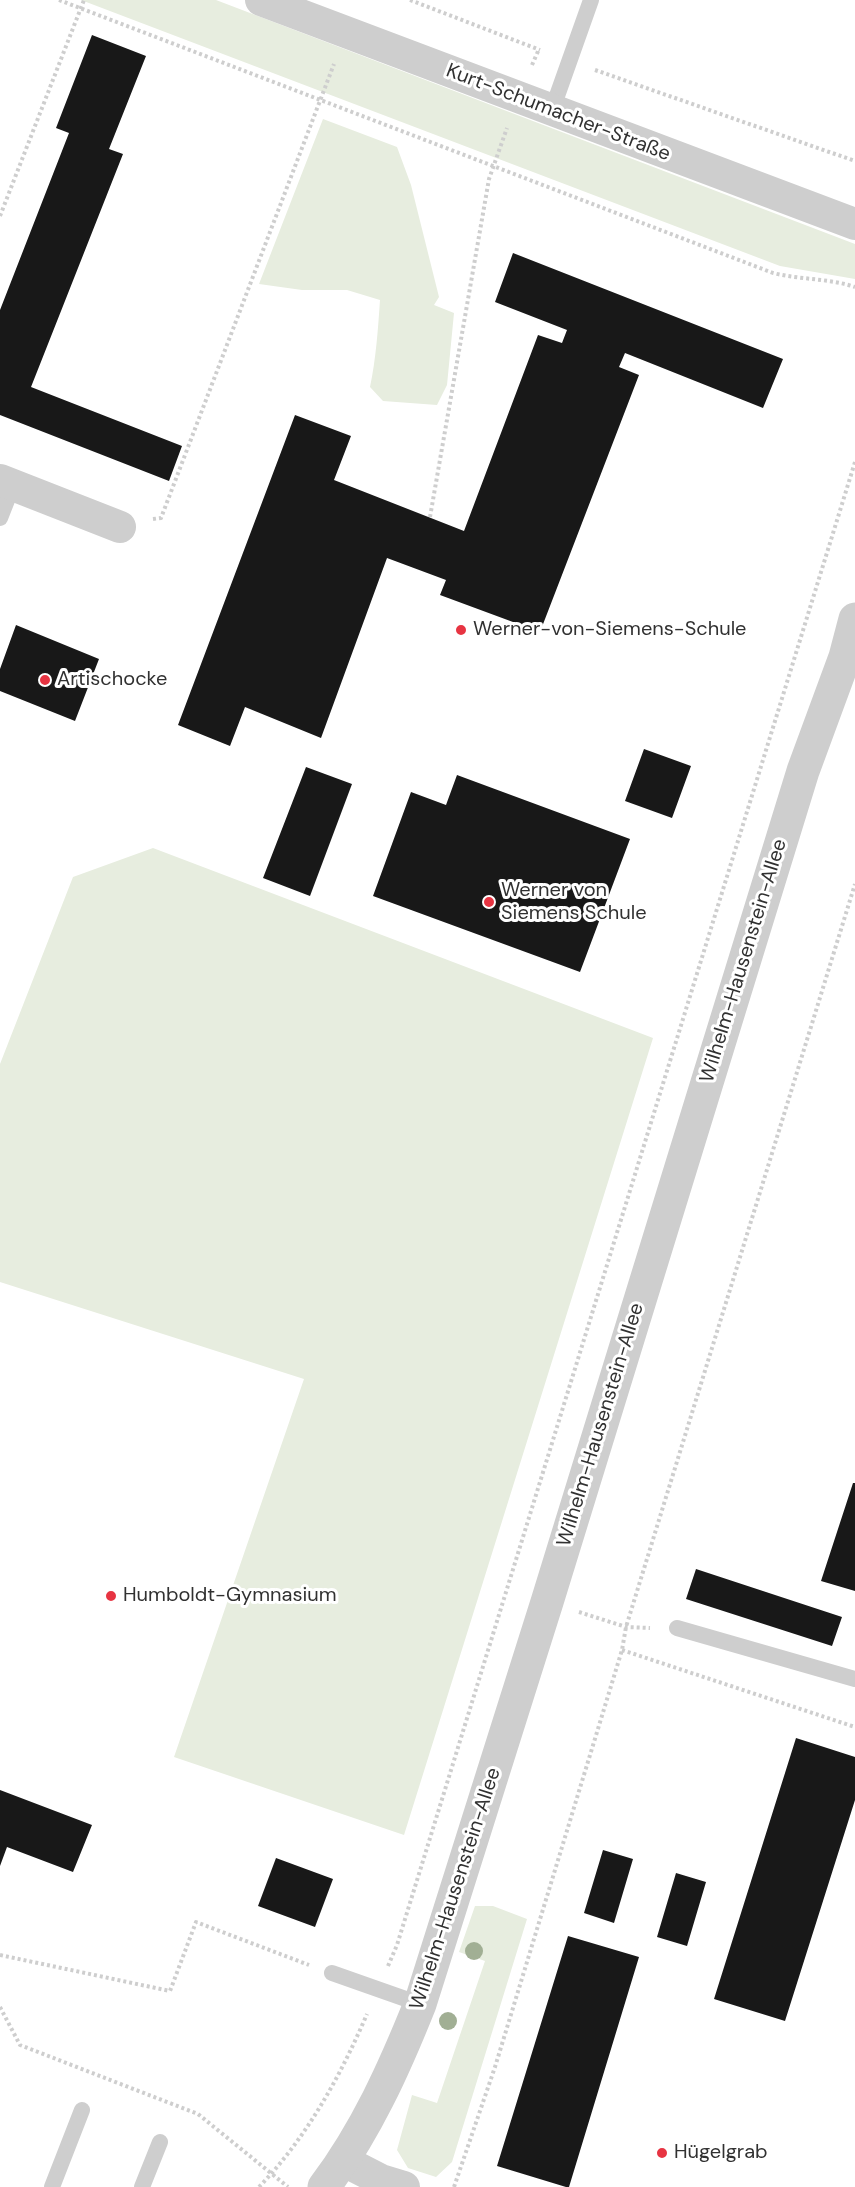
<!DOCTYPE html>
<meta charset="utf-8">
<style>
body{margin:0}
canvas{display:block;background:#fff}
</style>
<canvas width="855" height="2187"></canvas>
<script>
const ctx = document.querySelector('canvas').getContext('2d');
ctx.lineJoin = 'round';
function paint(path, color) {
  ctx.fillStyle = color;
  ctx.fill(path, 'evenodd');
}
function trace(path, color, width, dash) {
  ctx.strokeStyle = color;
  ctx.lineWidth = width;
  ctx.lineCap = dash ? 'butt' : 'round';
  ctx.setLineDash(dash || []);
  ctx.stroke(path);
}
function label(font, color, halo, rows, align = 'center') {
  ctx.font = font + ' "DM Sans",sans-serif';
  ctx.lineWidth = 6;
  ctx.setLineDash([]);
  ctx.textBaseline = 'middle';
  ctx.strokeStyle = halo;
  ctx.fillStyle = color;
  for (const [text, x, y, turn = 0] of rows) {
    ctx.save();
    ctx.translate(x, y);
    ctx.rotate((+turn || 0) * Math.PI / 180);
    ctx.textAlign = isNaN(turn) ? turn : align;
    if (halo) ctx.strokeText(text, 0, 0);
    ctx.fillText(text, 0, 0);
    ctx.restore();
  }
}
const green = new Path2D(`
 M81,0H216L855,244V279L780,266Z
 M323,119L397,147L411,185L439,297L434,305L454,313L447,385L437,405L383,401L370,387C376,359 378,329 380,300L347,290H302L259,284Z
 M153,848L653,1038L404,1835L174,1757L304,1379L0,1282V1064L73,877Z
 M475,1906H493L527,1919L452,2162L436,2177L408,2168L397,2150L412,2095L437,2103L485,1961L459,1952Z`);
const building = new Path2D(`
 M92,35L146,56L109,149L123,154L31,387L182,446L169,481L0,415V310L69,133L56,128Z
 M513,253L783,359L763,408L625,353L619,367L639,375L540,632L440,595L446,580L387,558L321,738L245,707L230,746L178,725L295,415L351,436L334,480L464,531L538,335L562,343L567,330L495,302Z
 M16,625L99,659L75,721L0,691V669Z
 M644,749L691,766L672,818L625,801Z
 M306,767L352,784L310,896L263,878Z
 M457,775L630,839L580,972L373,896L411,792L446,805Z
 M853,1483H855V1591L821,1581Z
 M696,1569L842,1617L832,1646L686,1599Z
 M796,1738L855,1757V1800L785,2021L714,1999Z
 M0,1790L92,1825L73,1872L7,1847L0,1866Z
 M603,1850L633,1859L614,1923L584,1913Z
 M276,1858L333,1879L315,1927L258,1906Z
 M676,1873L706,1882L687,1946L657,1937Z
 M568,1936L639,1957L569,2187H566L497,2166Z`);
const path = new Path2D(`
 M59,0L773,273C801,280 828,278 855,287
 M410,0L540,50
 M532,65L539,49
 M595,70L855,161
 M0,216L84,0
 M430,517L489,179L507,128
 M153,519L161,518L334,64
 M579,1612L626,1627L650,1628
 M622,1650L855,1727
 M0,1955L170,1991L196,1922L309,1965
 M388,1966L397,1945L855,462
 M0,2007L20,2045L198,2114L288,2187
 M259,2187C307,2137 340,2077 367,2014
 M454,2187L495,2067L622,1650L626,1627L855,884`);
const service = new Path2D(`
 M552,110L591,0
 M0,518L13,485
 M677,1628L855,1679
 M332,1973L420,2004
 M52,2187L82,2110
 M142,2187L160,2142`);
const minor = new Path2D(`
 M261,0L855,224
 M0,480L120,527
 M344,2161L381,2180L404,2187`);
const tertiary = new Path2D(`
 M324,2187C366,2131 394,2069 420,2004L547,1602L803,771L845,657L855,619`);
const trees = [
 [474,1951],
 [448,2021]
];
const markers = [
 [461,630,6,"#e73442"],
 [45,680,6,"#e73442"],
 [489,902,6,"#e73442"],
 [111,1596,6,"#e73442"],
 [662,2153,6,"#e73442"]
];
const streetNames = [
 ["Kurt-Schumacher-Straße",558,113,21],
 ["Wilhelm-Hausenstein-Allee",744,961,-73],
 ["Wilhelm-Hausenstein-Allee",601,1425,-73],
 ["Wilhelm-Hausenstein-Allee",456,1889,-72]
];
const poiNames = [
 ["Werner-von-Siemens-Schule",473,630],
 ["Artischocke",57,680],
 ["Werner von",501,891],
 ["Siemens Schule",501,914],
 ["Humboldt-Gymnasium",123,1596],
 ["Hügelgrab",674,2153]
];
paint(green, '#e7eddf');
paint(building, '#181818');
trace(path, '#cecece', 4, [3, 3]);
trace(service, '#cecece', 16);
trace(minor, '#cecece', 32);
trace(tertiary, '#cecece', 33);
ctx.fillStyle = '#a1af94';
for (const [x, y] of trees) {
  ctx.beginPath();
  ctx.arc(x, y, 9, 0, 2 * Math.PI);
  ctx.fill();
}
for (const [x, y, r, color] of markers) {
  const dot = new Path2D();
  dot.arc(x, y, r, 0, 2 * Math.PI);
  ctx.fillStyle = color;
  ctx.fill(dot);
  trace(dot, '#fff', 2);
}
label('20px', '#313131', '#fff', streetNames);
label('20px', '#313131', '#fff', poiNames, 'left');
</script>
